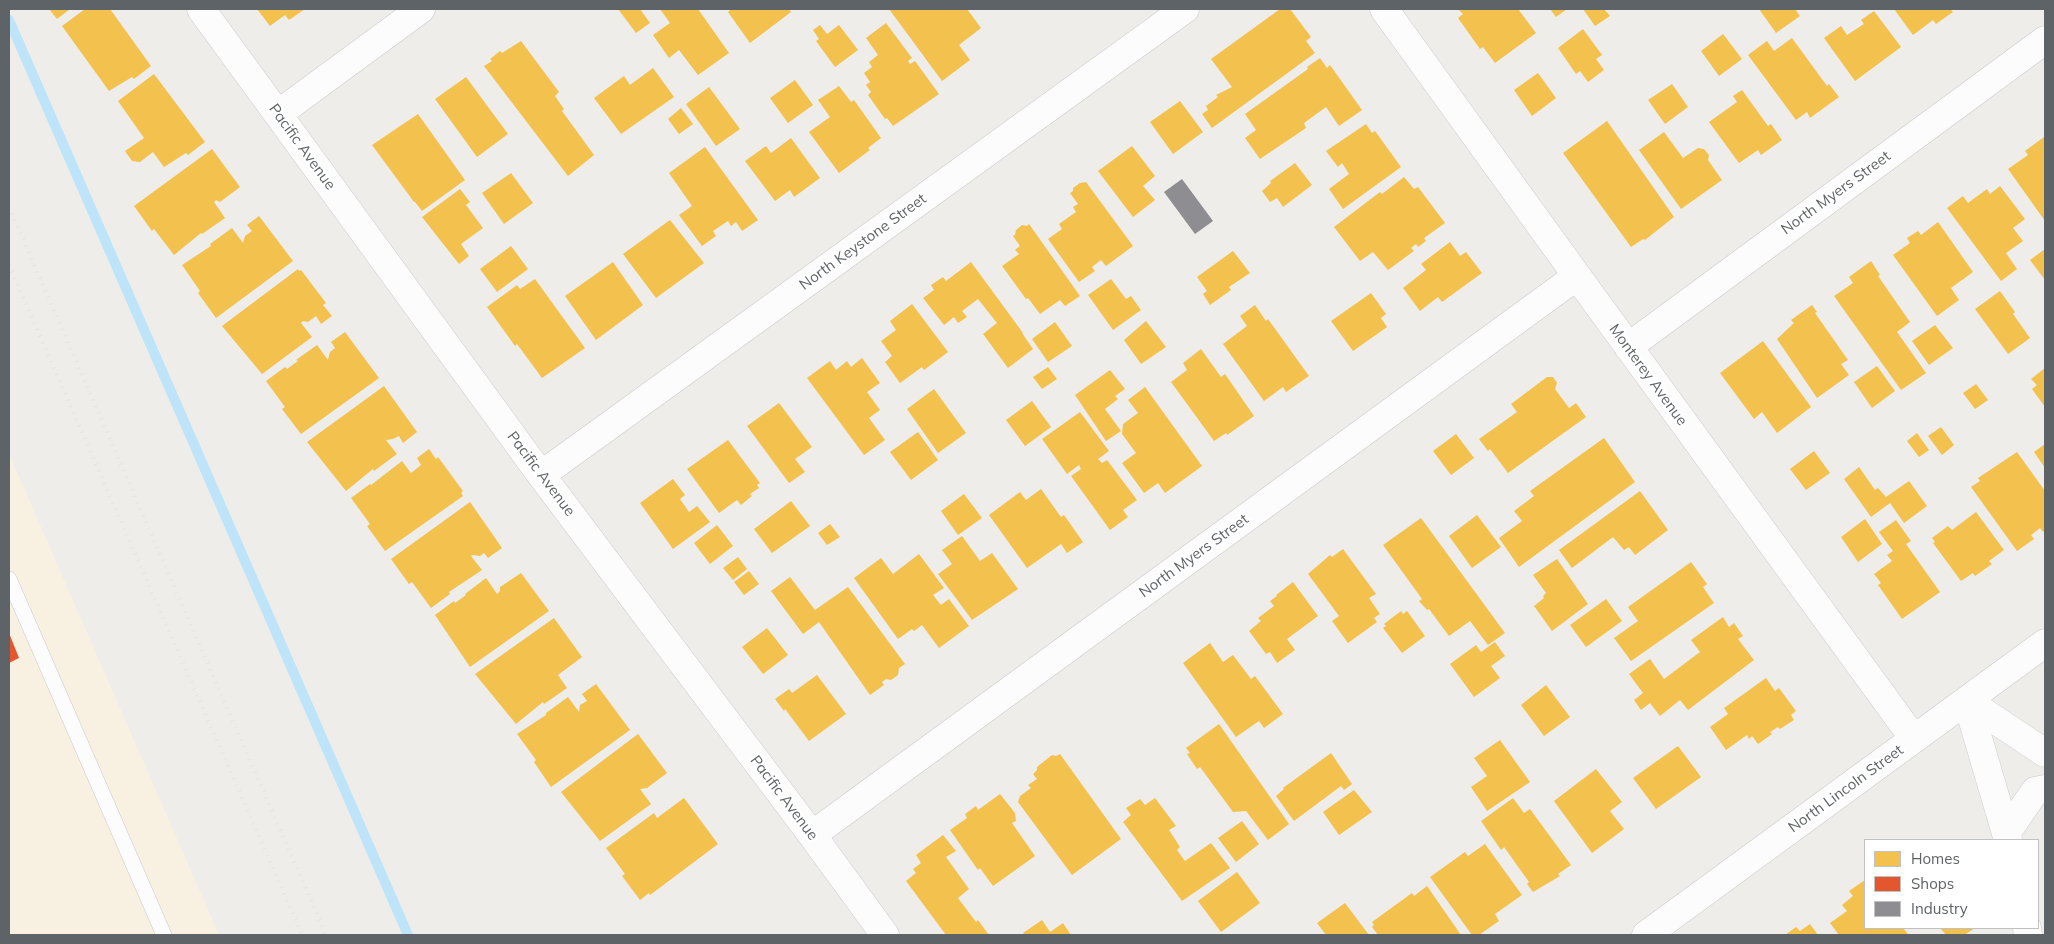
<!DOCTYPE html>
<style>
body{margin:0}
#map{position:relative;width:2054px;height:944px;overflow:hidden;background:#efede9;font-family:Mulish,sans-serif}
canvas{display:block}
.frame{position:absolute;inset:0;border:10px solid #5e6367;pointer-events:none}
.legend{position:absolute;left:1864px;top:839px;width:175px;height:90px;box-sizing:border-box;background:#fff;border:1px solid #bfc1c2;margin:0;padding:6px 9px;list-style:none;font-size:15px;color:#5e6367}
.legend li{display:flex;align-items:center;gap:10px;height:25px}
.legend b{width:25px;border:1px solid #bfc1c2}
</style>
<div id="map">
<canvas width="2054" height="944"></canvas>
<div class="frame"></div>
<ul class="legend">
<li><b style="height:14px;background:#f2c14e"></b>Homes</li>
<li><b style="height:14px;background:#e4572e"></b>Shops</li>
<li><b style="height:14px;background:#8d8d92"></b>Industry</li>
</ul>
</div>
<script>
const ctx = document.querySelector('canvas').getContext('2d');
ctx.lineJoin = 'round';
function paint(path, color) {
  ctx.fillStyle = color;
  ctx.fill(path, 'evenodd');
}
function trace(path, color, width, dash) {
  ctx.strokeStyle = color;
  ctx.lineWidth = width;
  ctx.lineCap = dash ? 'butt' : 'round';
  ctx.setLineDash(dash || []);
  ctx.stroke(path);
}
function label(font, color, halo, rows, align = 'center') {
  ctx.font = font + ' Mulish,sans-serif';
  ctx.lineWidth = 5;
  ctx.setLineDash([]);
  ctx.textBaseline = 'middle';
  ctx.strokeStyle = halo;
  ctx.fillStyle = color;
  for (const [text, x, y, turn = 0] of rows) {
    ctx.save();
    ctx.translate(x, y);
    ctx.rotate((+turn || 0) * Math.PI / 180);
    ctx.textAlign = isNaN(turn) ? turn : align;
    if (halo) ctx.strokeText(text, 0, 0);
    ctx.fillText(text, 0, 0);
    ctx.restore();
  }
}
const commercial = new Path2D(`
 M9,454L219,935H9Z`);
const homes = new Path2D(`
 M49,9H70L57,19Z
 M85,9H110L151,66L134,79L132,77L109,91L62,26Z
 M257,9H305L289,20L285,15L270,26Z
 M618,9H640L650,23L636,33Z
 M660,9H698L729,53L698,75L679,50L669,58L653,35L670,23Z
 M731,9H789L791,12L750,43L728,12Z
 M889,9H967L981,28L959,45L970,60L942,81Z
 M1280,9H1290L1311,37L1306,41L1315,53L1212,128L1202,114L1208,110L1206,106L1218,97L1216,95L1232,87L1211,59Z
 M1458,9H1518L1536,33L1495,63L1483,47L1480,49L1458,18L1463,14Z
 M1550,9H1567L1556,17Z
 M1583,9H1604L1610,16L1595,26Z
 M1759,9H1795L1800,16L1776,33Z
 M1894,9H1950L1953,12L1936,24L1933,20L1913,35Z
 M1874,11L1901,47L1855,81L1824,38L1841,26L1847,35L1864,24L1861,20Z
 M886,23L912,58L908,61L910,64L915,61L939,94L893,126L887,118L885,119L868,95L871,92L866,85L870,82L864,73L872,67L869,62L878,55L866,38Z
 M820,25L827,34L839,25L858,50L835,67L816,41L819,39L813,30Z
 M1583,29L1602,55L1596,59L1604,70L1588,82L1580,71L1576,74L1558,48Z
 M1723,34L1742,59L1719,76L1701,51Z
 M1792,38L1827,86L1829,84L1839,97L1810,118L1807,112L1796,120L1748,55L1767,41L1774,51Z
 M521,41L559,92L555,96L564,109L562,111L594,155L568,176L484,66L492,61L490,59L500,51L502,53Z
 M1320,58L1327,68L1330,65L1362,110L1339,126L1326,107L1304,123L1306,128L1260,159L1245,138L1256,130L1245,114L1308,69L1307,67Z
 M653,68L674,97L621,134L594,98L624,76L630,85Z
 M1538,73L1556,98L1532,116L1514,90Z
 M154,74L205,142L188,155L186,153L164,167L153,152L140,162L132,161L125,151L144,138L118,101Z
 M466,77L508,134L477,157L435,99Z
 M795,80L813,105L788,123L770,98Z
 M1672,84L1688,107L1665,124L1648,100Z
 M839,86L851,102L854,100L881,138L868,148L870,150L839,173L809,132L830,117L818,100Z
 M709,87L740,129L716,146L686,104Z
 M1742,90L1768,126L1771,124L1782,140L1761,155L1758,150L1739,163L1709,122L1737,102L1733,96Z
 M1180,101L1203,132L1173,154L1150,122Z
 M681,108L693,124L679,134L668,119Z
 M418,114L465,180L422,211L415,202H414L372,145Z
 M1607,121L1674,217L1645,240L1643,239L1631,247L1563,153Z
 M1366,124L1372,133L1375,131L1401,167L1343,209L1329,189L1349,174L1342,163L1338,167L1326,151Z
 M1664,132L1683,158L1698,148L1704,149L1709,155L1708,160L1722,180L1681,209L1639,150Z
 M2044,137L2045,138V221L2008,169L2028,155L2025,151Z
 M791,138L820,178L794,197L790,190L775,201L745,161L766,146L771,153Z
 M1132,146L1155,176L1143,186L1155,200L1133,217L1098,171Z
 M705,147L758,220L742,231L736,222L731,226L728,221L713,231L716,236L702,246L679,215L692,206L669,173Z
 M212,149L240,187L220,202L216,200L214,202L225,218L202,234L201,233L174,255L154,229L152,231L134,206Z
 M1295,163L1312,185L1283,207L1277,198L1270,202L1262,191L1271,183L1270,181Z
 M511,173L533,203L504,224L482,193Z
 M1404,177L1414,189L1418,187L1445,223L1424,238L1426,241L1418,247L1416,244L1411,248L1414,251L1388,270L1373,252L1360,261L1334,227L1380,192L1382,194Z
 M1086,182L1133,246L1106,266L1101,260L1092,267L1095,271L1079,282L1048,239L1062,229L1059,224L1076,212L1073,207L1078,204L1070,193L1073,191V188L1080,183Z
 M2000,186L2025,219L2013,228L2023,241L2006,253L2017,269L2001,281L1947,208L1963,196L1968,203L1987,189L1990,194Z
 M460,189L470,202L466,205L483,228L461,244L469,256L459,264L422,217Z
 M259,216L293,261L216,318L198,293L200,291L182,265L211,246L210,244L232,228L243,243L245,236L252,231L247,225Z
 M670,220L704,263L656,298L623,254Z
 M1938,222L1973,272L1951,288L1959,300L1937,316L1893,255L1910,243L1907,238L1918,231L1921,235Z
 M1029,224L1080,296L1065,306L1060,300L1040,314L1028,298L1026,299L1002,266L1019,254L1015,250L1020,246L1013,236L1015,235L1016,230L1022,225L1027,226Z
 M1450,242L1460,256L1466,252L1482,273L1442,302L1438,297L1420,311L1403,288L1426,270L1421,264Z
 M511,246L528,269L497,292L480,269Z
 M2045,249V280L2030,260Z
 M1233,251L1250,273L1229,287L1231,290L1210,305L1203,294L1207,291L1197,277Z
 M1871,261L1880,275L1878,276L1910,322L1897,332L1926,373L1901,390L1834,296L1853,283L1849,277Z
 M613,262L643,305L596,340L565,296Z
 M971,262L1023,333H1022L1033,349L1008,368L983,334L997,323L978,299L962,311L967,317L958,323L954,317L944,325L923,298L934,290L931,285L943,277L946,281Z
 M298,269L299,271L301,270L326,303L323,305L332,316L321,324L316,316L308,322L303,321L301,323L312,337L262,374L222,326Z
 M535,279L585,348L542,378L517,344L515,346L487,307L517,285L520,289Z
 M1111,279L1126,299L1131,296L1141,310L1113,330L1088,295Z
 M2000,291L2015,312L2013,314L2030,338L2008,354L1975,309Z
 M1371,293L1386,314L1381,318L1387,327L1353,351L1331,321Z
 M912,304L948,352L924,370L922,367L900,383L885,362L892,356L881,341L896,330L890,321Z
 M1255,305L1266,321L1268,319L1309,376L1286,392L1283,387L1264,401L1223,344L1247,326L1240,316Z
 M1812,305L1817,312L1815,313L1848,360L1841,364L1849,375L1817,398L1777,339L1794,323L1791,320Z
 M1146,321L1166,347L1141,364L1124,340Z
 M1055,322L1072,346L1048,362L1032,339Z
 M1935,325L1953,348L1929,365L1912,341Z
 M345,332L379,378L301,434L282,409L285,407L266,381L285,367L287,369L298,361L296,360L317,345L328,360L330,352L335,348L331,342Z
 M1763,341L1811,407L1777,433L1762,412L1754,419L1720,373Z
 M1201,349L1221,377L1225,374L1254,416L1227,435L1226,433L1214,441L1171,382L1187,370L1183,363Z
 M862,358L880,383L867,392L880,410L869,418L885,440L864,455L807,378L830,361L836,370L847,361L851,367Z
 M1877,366L1895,391L1872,408L1854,382Z
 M1048,367L1057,379L1042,389L1033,377Z
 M2045,368V407L2032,389L2037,385L2031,379Z
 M1110,370L1125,389L1115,396L1118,399L1105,409L1121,431L1106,441L1075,395Z
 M1547,377H1553L1557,383L1555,389L1569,408L1576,403L1586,417L1508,473L1490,449L1488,451L1479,439L1517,412L1511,404Z
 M1976,384L1988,400L1975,409L1963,393Z
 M384,386L417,432L403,443L399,436L393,439L386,440L397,454L374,471L373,469L346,491L307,442Z
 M1145,387L1202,466L1165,493L1158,483L1144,493L1122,463L1136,453L1122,434L1123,424L1138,413L1128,400Z
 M934,389L966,433L938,453L907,409Z
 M1032,401L1051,427L1025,446L1006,420Z
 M779,403L812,447L795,459L805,472L789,483L747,426Z
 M1080,412L1109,451L1098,459L1102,463L1107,460L1137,500L1123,510L1128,517L1110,530L1071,476L1081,469L1079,465L1067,474L1042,439Z
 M1941,427L1954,445L1942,455L1928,436Z
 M918,432L938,460L911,480L890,452Z
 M1917,433L1929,450L1919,457L1907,441Z
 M1456,434L1474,458L1451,475L1433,451Z
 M1604,438L1635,482L1519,567L1499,538L1522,521L1514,511L1534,496L1530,491Z
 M728,440L760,483L757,485L759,488L750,494L752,496L741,505L737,500L719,513L687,469Z
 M2045,444V468L2034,452Z
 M429,449L436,459L438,457L463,491L461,493L463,496L385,551L367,526L370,524L351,498L370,484L371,485L402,461L411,473L421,465L417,458Z
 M1814,451L1830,473L1806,490L1790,469Z
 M2017,452L2045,491V530L2043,532L2040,528L2031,535L2034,539L2017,551L1971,487L1980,481L1978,478Z
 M1859,467L1875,490L1878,488L1886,497L1909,481L1927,506L1904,523L1890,503L1871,517L1844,479Z
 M673,479L685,495L680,499L689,512L697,506L710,522L673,549L640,503Z
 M1041,489L1061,517L1064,515L1083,542L1067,553L1061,544L1027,568L989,515L1020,492L1026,500Z
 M1640,491L1668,530L1635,555L1629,547L1624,550L1613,537L1572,568L1559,550Z
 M964,494L982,518L958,535L941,511Z
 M791,501L810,526L772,553L754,529Z
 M470,502L502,548L488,558L484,553L480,556L473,555L471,556L482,570L449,592L450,594L431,608L412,582L409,584L391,559Z
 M1976,512L2004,550L1989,561L1992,564L1975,576L1973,573L1961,581L1933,543L1935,542L1932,538L1948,526L1952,530Z
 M1477,515L1501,547L1472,568L1449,536Z
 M1421,518L1505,633L1488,645L1470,621L1449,636L1429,609L1427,610L1419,601L1422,599L1383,545Z
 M1865,519L1882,544L1858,562L1841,537Z
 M1896,520L1911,541L1906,544L1940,592L1902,619L1878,585L1881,583L1874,574L1892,561L1887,555L1893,551L1879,532Z
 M830,524L840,537L827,545L818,533Z
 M717,525L733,546L710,564L694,543Z
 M962,536L980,561L992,553L1018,589L972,620L938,574L952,564L942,550Z
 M1343,549L1376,594L1369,598L1380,614L1374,618L1377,622L1348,643L1332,621L1339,616L1308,574L1330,555L1332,557Z
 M919,554L944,588L933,595L941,605L949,599L969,626L939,648L922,625L914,631L912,629L898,639L854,578L881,558L893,574Z
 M738,557L747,569L733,580L723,568Z
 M1557,559L1588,604L1552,631L1534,606L1544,598L1543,596L1546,593L1533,575Z
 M1691,562L1707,584L1703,587L1714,603L1631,661L1614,638L1638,621L1628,607Z
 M749,571L759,584L744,595L734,582Z
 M521,573L549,611L470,667L435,615L454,601L455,603L466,595L465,594L486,578L497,594L500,591V587Z
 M790,577L815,610L848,587L905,664L899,668L898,675L891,680L886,679L882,682L884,685L870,695L819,622L803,634L771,591Z
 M1293,582L1318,616L1287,639L1295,650L1277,663L1270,652L1266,654L1249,631L1261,621L1258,618L1274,606L1270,601L1277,596L1276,595Z
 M1606,599L1622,621L1586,647L1570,625Z
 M1401,611L1403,614L1407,611L1425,636L1402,653L1383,628L1386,626L1384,624Z
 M1723,617L1729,627L1734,623L1743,636L1738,639L1754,660L1688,710L1680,700L1660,716L1650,703L1641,710L1634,700L1643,693L1629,674L1650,659L1664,679L1700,652L1691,640Z
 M554,618L582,657L558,675L567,688L544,704L543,702L516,724L475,674Z
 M767,628L788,655L763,674L742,647Z
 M1495,642L1505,656L1491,666L1500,678L1474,697L1450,664L1476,645L1481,652Z
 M1210,643L1223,662L1233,655L1251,679L1255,676L1283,714L1264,728L1259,721L1236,737L1183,663Z
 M817,675L846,714L809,741L785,709L784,711L775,699L789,689L792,693Z
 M1766,678L1775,691L1779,688L1796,711L1791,715L1794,720L1780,729L1778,727L1770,732L1772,734L1758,744L1752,736L1749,739L1747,735L1726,750L1710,727L1728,714L1724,708Z
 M596,684L630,730L551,787L534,762L536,760L517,734L546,715V713L568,697L579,712L580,705L587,701L582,694Z
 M1546,685L1570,717L1544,736L1521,705Z
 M1219,724L1289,824L1268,840L1246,811L1233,812L1200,767L1197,769L1187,754L1190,753L1186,748Z
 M638,734L667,773L647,788L640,789L651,804L600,841L561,792Z
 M1500,740L1530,782L1487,811L1471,787L1487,776L1474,758Z
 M1678,746L1701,777L1656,809L1633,778Z
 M1331,753L1352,784L1344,790L1341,786L1294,821L1276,796L1284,789L1283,788Z
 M1060,754L1121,839L1072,875L1018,802L1020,796L1031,788L1028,785L1037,779L1033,774L1037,770V767L1052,755L1056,756Z
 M1596,769L1622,802L1610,811L1624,829L1592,853L1554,801Z
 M1354,790L1372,812L1339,835L1323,812Z
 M1000,794L1015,813L1016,821L1012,823L1035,856L993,886L980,868L978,870L950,830L967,818L965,814L976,806L978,810Z
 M684,798L718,844L650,895L649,893L640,900L622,876L625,874L606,848L654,813L657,818Z
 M1155,798L1176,826L1169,830L1180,847L1177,850L1185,861L1211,843L1230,868L1182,901L1123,822L1131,815L1126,808L1140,799L1145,805Z
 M1513,798L1524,813L1530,809L1571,865L1558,874L1560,876L1533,892L1527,884L1529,882L1504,847L1501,850L1481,821Z
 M1242,821L1259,844L1236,862L1218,838Z
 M943,835L956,851L946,857L969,889L958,898L976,922L978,920L989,935H946L906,881L916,873L913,869L921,863L916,855Z
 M1485,844L1522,895L1495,914L1499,921L1479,935H1472L1430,877L1465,852L1468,856Z
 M1237,872L1260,903L1221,932L1198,901Z
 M1865,880V928H1903L1909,935H1839L1830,923L1847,911L1842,905L1853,896L1849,891Z
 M1427,886L1461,935H1378L1372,927L1374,925L1372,922L1412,893L1414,896Z
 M1345,903L1369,935H1326L1317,923Z
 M1042,920L1050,932L1063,923L1071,935H1024L1023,933Z
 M1810,924L1818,935H1785L1796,927L1800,931Z
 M1940,928H1975L1964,935H1946Z`);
const shops = new Path2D(`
 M9,633L19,658L9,663Z`);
const industry = new Path2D(`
 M1182,179L1213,221L1195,234L1164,192Z`);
const stream = new Path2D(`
 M9,20L408,935`);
const service = new Path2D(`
 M9,579L164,935`);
const minor = new Path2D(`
 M201,9L541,475L812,835L885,935
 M1384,9L1577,276L1914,739
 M278,114L421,9
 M1628,347L2045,40
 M541,475L1185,9
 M1967,701L2008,840
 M1967,701L2045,753
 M2007,832L2035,791L2045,789
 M812,835L1577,276
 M2027,928L2028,935
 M1646,935L2045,643`);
const rail = new Path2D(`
 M9,207L326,935
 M9,265L302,935`);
const streetNames = [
 ["Pacific Avenue",302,147,54],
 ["North Myers Street",1836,193,-36],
 ["North Keystone Street",863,242,-36],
 ["Monterey Avenue",1648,375,54],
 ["Pacific Avenue",541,474,53],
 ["North Myers Street",1194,556,-36],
 ["North Lincoln Street",1846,789,-36],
 ["Pacific Avenue",784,798,53]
];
paint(commercial, '#f8f1e2');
paint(homes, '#f2c14e');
paint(shops, '#e4572e');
paint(industry, '#8d8d92');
trace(stream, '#bde4f8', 10);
trace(service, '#cacaca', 16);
trace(minor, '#cacaca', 29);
trace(service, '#fdfcfc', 15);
trace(minor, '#fdfcfc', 28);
trace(rail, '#e3e4e3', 4, [1, 6]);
label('15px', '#5e6367', '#fff', streetNames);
</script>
